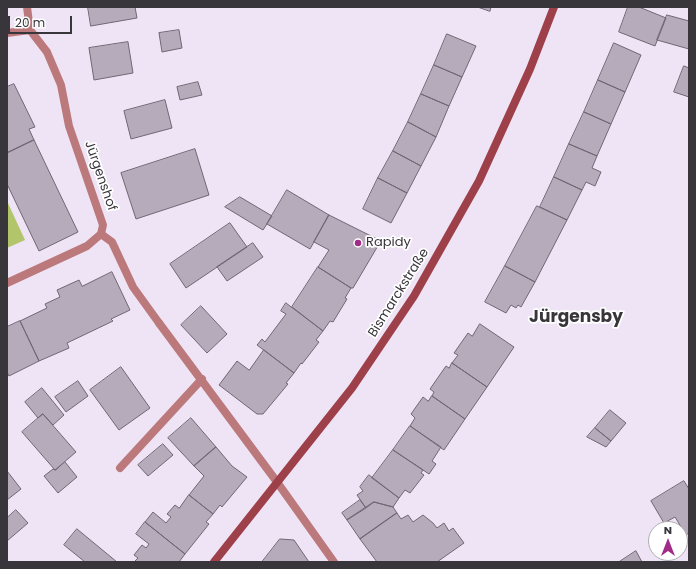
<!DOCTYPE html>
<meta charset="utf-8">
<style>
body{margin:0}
#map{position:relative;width:696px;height:569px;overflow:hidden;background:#eee4f5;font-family:Poppins,sans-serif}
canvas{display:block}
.frame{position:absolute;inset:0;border:8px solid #38353b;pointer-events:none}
.north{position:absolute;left:648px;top:521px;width:40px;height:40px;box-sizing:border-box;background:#fff;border:1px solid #afaeb1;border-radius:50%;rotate:0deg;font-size:11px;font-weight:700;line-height:16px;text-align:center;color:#38353b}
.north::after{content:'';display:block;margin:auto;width:14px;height:18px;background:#a02c88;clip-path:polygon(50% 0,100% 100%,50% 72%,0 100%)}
.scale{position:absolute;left:8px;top:16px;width:64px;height:18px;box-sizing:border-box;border:2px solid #38353b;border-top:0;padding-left:5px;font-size:12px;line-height:14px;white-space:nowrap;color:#38353b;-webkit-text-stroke:3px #fff;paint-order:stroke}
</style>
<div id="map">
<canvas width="696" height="569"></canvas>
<div class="frame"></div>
<div class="north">N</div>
<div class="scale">20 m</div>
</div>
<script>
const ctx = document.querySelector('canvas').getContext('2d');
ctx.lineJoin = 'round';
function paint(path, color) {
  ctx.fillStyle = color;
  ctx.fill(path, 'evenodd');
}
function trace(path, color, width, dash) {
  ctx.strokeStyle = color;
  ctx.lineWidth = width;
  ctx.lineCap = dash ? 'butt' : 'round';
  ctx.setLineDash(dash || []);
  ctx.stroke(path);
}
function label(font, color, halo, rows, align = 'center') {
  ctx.font = font + ' Poppins,sans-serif';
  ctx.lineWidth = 3.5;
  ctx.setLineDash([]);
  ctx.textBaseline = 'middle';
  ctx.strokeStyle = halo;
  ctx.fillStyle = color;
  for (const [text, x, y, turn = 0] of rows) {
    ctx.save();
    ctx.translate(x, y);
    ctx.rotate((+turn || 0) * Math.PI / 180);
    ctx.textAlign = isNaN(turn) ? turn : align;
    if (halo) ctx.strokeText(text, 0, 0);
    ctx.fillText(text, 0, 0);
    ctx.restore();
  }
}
const green = new Path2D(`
 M7,201L25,240L7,248Z`);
const building = new Path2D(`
 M88,7H135L137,18L91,26Z
 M478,7H491L490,11Z
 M628,7H639L666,18L655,46L619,32Z
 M667,15L689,21V49L657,40Z
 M179,30L182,48L162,52L159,33Z
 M447,34L476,46L462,77L434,65Z
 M128,42L133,73L94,80L89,48Z
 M614,43L641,55L625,92L598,80Z
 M434,65L462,77L449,106L421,94Z
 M684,66L689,68V97L674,92Z
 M598,80L625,92L611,124L584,112Z
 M198,82L202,95L180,100L177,87Z
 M14,84L35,127L29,129L34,140L7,153V87Z
 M421,94L449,106L436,137L408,122Z
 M165,100L172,128L131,139L124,111Z
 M584,112L611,124L597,156L569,144Z
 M408,122L436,137L421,166L393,151Z
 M34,140L78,232L39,251L7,184V153Z
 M569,144L597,156L592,168L601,172L595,186L586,182L582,190L554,177Z
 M195,149L209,195L136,219L121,173Z
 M393,151L421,166L407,193L378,178Z
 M554,177L582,190L567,220L540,207Z
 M378,178L407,193L391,223L363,209Z
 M287,190L329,215L310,249L267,224Z
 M240,197L272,216L263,230L225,207Z
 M537,206L567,220L535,282L505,266Z
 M329,215L377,239L379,244L353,288H351L318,267L329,250L314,242Z
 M230,223L247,247L186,288L170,264Z
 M253,243L263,257L227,281L217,267Z
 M505,266L535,282L521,307L518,305L516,308L511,305L506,313L485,302Z
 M318,267L351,288L345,298L347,299L333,322L330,321L323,331L292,307Z
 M112,272L130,310L111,319L113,321L67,343L69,348L39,361L20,321L47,308L45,304L60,297L57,290L79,280L82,286Z
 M286,303L323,331L316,340L319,342L302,364L301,363L294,373L257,345L262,339L265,342L286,314L281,311Z
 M201,306L227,334L207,353L181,325Z
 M20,321L39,361L9,376L7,372V327Z
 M480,324L514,347L487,387L452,363L458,355L454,353L468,333L472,336Z
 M264,350L294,373L286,383L288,384L263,414H257L219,385L237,361L249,370Z
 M452,363L487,387L465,419L432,396L434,392L430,389L446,366L449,368Z
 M121,367L150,408L119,430L90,390Z
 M78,381L88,396L66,412L55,397Z
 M42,388L64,415L53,425L43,414L38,418L25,402Z
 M432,396L465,419L444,450L410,426L415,418L411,414L423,397L428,401Z
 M610,410L626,423L611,441L595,428Z
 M43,414L76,452L55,470L22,432Z
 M191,418L216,447L194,466L168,438Z
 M410,426L441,447L432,461L436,464L429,474L393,450Z
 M595,428L611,441L606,447L587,437Z
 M163,444L173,455L148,476L138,465Z
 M216,447L232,466L247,477L222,507L220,505L213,514L189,495L204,476L194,466Z
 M393,450L423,470L421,473L424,475L410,493L405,490L399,498L372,478Z
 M65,462L77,477L58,493L44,476L53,469L55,470Z
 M7,471L21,489L7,500Z
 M369,475L399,498L393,507L374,502L366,508L357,495L363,491L360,487Z
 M684,481L689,489V533L686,535L675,517L664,523L651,501Z
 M189,495L213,514L206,522L209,524L185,554L145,522L153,512L166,523L171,517L167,514L175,505L179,508Z
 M360,500L366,508L347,520L342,513Z
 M374,502L393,507L397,513L360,539L347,520Z
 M16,510L28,523L7,541V518Z
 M397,513L401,519L408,515L413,522L423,515L433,523L437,528L444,523L449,531L453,528L464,543L437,562H377L360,539Z
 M145,522L185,554L179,562H134L138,558L134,555L142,545L146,548L149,544L136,534Z
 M77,529L117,562H85L64,545Z
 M280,539L294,540L309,562H262Z
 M636,551L642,562H619Z`);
const service = new Path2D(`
 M101,234L112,242L133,287L159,323`);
const minor = new Path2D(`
 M7,33L30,30L27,7
 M7,283L87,246L101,234L103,225L69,126L61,85L47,52L30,30
 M159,323L277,482L334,562
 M120,468L202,379`);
const secondary = new Path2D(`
 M214,562L352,388L414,296L479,181L530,69L554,7`);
const markers = [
 [358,243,4,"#a02c88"]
];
const streetNames = [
 ["Jürgenshof",100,176,71],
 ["Bismarckstraße",399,293,-58]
];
const poiNames = [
 ["Rapidy",366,243]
];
const districtNames = [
 ["Jürgensby",576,318]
];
paint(green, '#b2c56b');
paint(building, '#b6abba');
trace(building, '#706674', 1);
trace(service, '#bc797c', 8);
trace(minor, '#bc797c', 8);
trace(secondary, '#9e4049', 8);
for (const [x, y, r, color] of markers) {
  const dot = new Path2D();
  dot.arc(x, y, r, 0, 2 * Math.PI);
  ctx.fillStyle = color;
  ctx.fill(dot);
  trace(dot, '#fff', 1.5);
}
label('13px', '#38353b', '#fff', streetNames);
label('13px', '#38353b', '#fff', poiNames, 'left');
label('bold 17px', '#38353b', '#fff', districtNames);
</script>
